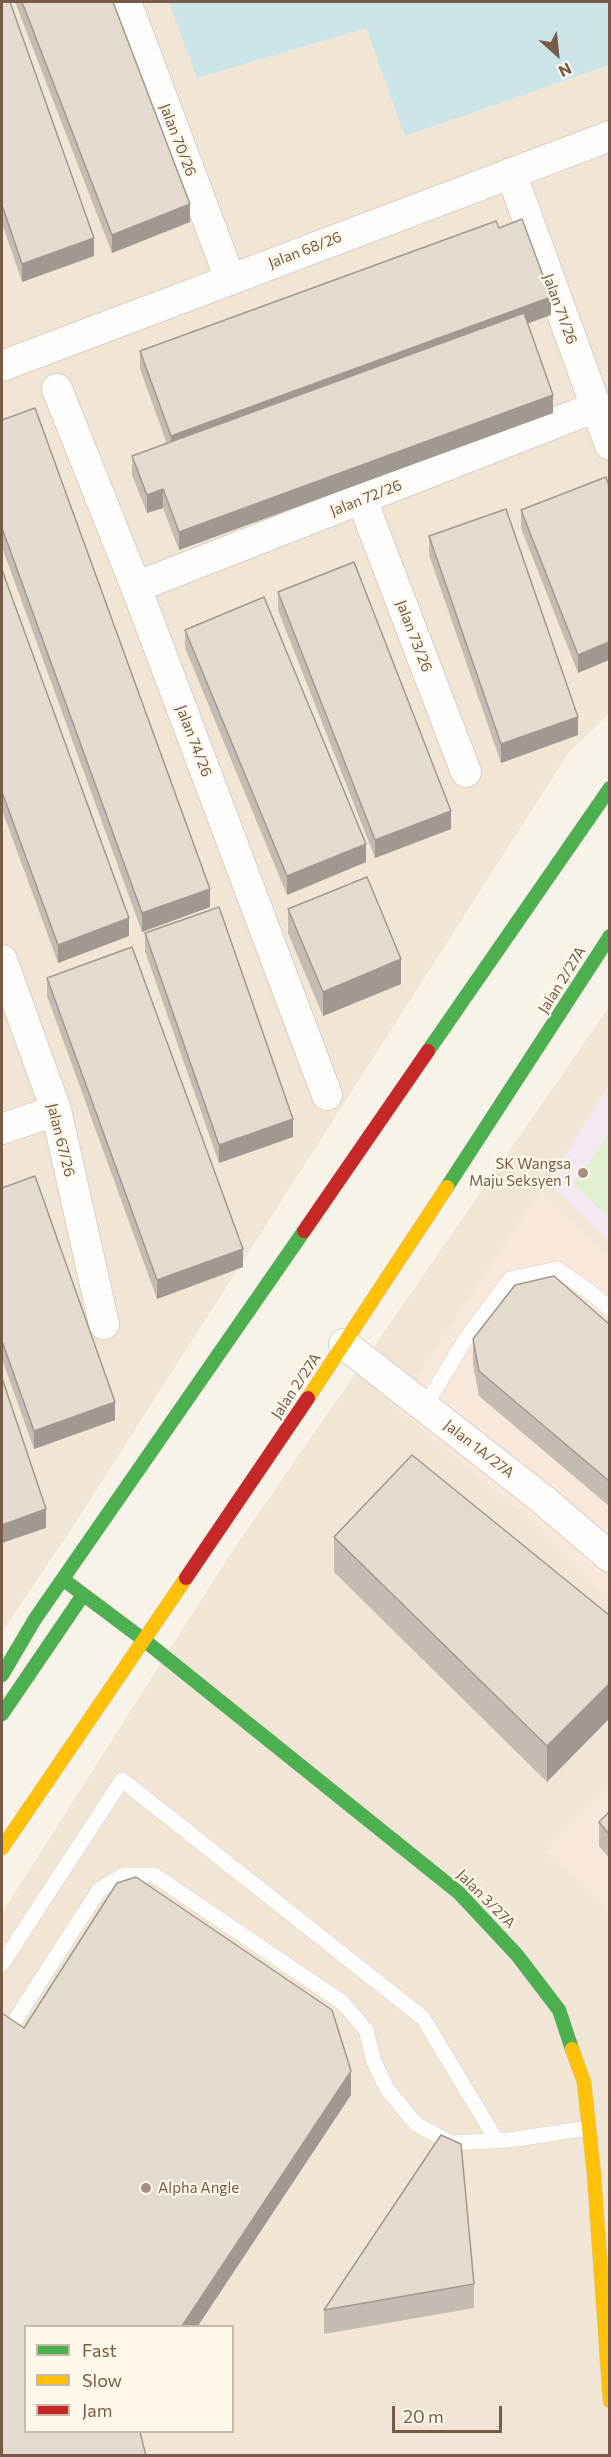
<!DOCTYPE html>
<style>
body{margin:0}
#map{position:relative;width:611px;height:2457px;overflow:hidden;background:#f7f3e9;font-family:Commissioner,sans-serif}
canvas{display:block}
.frame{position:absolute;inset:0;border:3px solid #775b48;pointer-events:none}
.legend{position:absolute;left:24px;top:2325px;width:210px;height:108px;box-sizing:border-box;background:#fff8eb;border:2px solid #c9b9aa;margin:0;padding:8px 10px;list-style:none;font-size:18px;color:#775b48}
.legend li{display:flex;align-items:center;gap:12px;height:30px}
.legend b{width:30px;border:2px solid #c9b9aa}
.north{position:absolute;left:527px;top:24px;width:60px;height:60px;-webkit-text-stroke:4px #fff8eb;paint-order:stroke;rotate:153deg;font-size:16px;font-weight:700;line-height:24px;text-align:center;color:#775b48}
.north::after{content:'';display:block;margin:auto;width:21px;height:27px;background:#775b48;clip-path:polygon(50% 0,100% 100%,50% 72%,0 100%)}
.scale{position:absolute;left:392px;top:2406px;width:110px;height:27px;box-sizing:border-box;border:3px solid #775b48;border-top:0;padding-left:8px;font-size:18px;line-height:21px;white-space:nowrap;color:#775b48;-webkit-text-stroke:4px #fff8eb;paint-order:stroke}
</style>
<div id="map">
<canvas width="611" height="2457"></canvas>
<div class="frame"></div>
<ul class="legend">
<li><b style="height:8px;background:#4caf50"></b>Fast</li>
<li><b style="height:8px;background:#ffc107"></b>Slow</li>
<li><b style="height:8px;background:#c62828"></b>Jam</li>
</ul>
<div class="north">N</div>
<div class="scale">20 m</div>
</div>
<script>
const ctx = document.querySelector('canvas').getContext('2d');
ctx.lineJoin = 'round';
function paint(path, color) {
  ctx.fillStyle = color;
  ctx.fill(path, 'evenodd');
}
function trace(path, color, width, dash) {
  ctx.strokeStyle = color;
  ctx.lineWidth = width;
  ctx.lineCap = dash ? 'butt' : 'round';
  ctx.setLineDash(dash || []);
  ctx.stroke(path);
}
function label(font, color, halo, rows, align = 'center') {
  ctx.font = font + ' Commissioner,sans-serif';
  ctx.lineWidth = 4.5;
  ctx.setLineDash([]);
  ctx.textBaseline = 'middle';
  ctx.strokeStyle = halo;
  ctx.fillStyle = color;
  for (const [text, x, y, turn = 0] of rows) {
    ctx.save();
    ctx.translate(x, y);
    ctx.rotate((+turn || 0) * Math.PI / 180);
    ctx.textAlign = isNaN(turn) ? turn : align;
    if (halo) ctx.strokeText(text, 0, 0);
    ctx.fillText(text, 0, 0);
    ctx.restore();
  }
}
const residential = new Path2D(`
 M2,2H609V714L569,752L72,1528L2,1632Z
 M609,1007V2455H2V1913L231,1553ZM26,2326H232V2432H26Z`);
const commercial = new Path2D(`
 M541,1190L609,1256V1601L544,1531L397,1409Z
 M609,1789V1920L603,1903L546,1852Z`);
const education = new Path2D(`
 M609,1086V1243L552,1187L563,1158Z`);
const green = new Path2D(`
 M609,1133V1218L573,1184Z`);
const water = new Path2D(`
 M169,2H609V65L405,136L366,28L197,78Z`);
const lane = new Path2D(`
 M425,1406L467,1337L510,1279L557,1269L591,1293L610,1309
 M2,1964L122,1780L423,2018L497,2141
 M3,2039L99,1890L124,1875H154L343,2003L366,2030L374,2062L387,2089L416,2124L451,2143L509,2140L589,2128`);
const street = new Path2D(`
 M126,2L230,279
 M511,173L610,445
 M2,366L610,136
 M57,389L136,587L327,1095
 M362,500L466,772
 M136,587L596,407
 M2,960L56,1110L104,1324
 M2,1129L56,1110
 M344,1344L541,1498L610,1557`);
const fast = new Path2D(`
 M428,1051L610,788
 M447,1187L610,936
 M64,1580L144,1640L459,1893L517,1955L559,2010L572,2049
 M2,1675L35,1619L304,1231
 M2,1714L83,1595`);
const slow = new Path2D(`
 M308,1398L447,1187
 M2,1848L186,1578
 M572,2049L584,2082L594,2174L610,2401`);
const jam = new Path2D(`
 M304,1231L428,1051
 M186,1578L308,1398`);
const wall = new Path2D(`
 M2,2L94,256L22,282L2,223Z
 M15,2H113L190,222L112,253Z
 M499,228L551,315L528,323L553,413L179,550L163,508L147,513L132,475V456L167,444L140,369V351Z
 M2,420L210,907L142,932L2,547Z
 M609,486L578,673L521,528V510Z
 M429,536L578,735L501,763L429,555Z
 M2,570L129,936L58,963L2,810Z
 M278,592L451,829L375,858L278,610Z
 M185,630L366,862L287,895L185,648Z
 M288,909L401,984L323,1016L288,933Z
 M145,933L293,1137L219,1163L145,951Z
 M47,978L243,1267L157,1299L47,996Z
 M2,1188L115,1420L34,1449L2,1359Z
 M609,1324V1506L479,1396L473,1364V1339Z
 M334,1537L609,1615L547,1782L334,1572Z
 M609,1812V1858L599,1846V1822Z
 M474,2284V2308L324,2334V2310Z`);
const shadedWall = new Path2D(`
 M190,204V222L112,253V235Z
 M94,238V256L22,282V264Z
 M551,297V315L171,454V436Z
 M553,395V413L179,550V532Z
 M163,489V508L147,513V495Z
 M609,642V660L578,673V655Z
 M578,717V735L501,763V744Z
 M451,811V829L375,858V840Z
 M366,844V862L287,895V876Z
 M210,889V907L142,932V913Z
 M129,918V936L58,963V945Z
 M401,959V984L323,1016V992Z
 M293,1119V1137L219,1163V1145Z
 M243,1249V1267L157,1299V1280Z
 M115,1402V1420L34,1449V1431Z
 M46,1509V1528L2,1543V1525Z
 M609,1684V1719L547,1782V1746Z
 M351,2071V2095L198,2326H182Z`);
const building = new Path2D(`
 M2,2H10L94,238L22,264L2,205Z
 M22,2H113L190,204L112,235Z
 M522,219L551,297L171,436L140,351L496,221L499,228Z
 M524,313L553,395L179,532L163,489L147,495L132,456Z
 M35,408L210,889L142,913L2,528V420Z
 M606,477L609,486V642L578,655L521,510Z
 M506,509L578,717L501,744L429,536Z
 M354,562L451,811L375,840L278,592Z
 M2,570L129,918L58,945L2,792Z
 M264,597L366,844L287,876L185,630Z
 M367,877L401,959L323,992L288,909Z
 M219,907L293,1119L219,1145L145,933Z
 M132,947L243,1249L157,1280L47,978Z
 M35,1176L115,1402L34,1431L2,1341V1188Z
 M554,1276L609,1324V1481L479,1371L473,1339L515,1285Z
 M2,1378L46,1509L2,1525Z
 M412,1455L609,1615V1684L547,1746L334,1537Z
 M609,1812V1834L599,1822Z
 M136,1877L332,2010L351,2071L182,2326H26V2432H140L146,2456H2V2013L24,2028L117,1883Z
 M441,2135L461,2144L474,2284L324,2310Z`);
const markers = [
 [583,1173,6,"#a49080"],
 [146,2188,6,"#a49080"]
];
const streetNames = [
 ["Jalan 70/26",178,140,69],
 ["Jalan 68/26",305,250,-21],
 ["Jalan 71/26",560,309,70],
 ["Jalan 72/26",366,498,-21],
 ["Jalan 73/26",414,636,69],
 ["Jalan 74/26",194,741,69],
 ["Jalan 2/27A",562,980,-58],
 ["Jalan 67/26",61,1140,76],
 ["Jalan 2/27A",296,1386,-56],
 ["Jalan 1A/27A",479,1449,38],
 ["Jalan 3/27A",486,1899,45]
];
const poiNames = [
 ["SK Wangsa",571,1164],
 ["Maju Seksyen 1",571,1181],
 ["Alpha Angle",158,2188,"left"]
];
paint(residential, '#f1e6d6');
paint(commercial, '#f8e8dc');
paint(education, '#f4e9f2');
paint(green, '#e2efd3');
paint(water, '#cae4e8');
trace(lane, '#d6cfc6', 16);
trace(street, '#d6cfc6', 32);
trace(fast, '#d7cfc6', 15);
trace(slow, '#d7cfc6', 15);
trace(jam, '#d7cfc6', 15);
trace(lane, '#fefdfc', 15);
trace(street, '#fefdfc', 30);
trace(fast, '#4caf50', 14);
trace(slow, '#ffc107', 14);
trace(jam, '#c62828', 14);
paint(wall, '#c4bcb3');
paint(shadedWall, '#a09992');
paint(building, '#e4dbd0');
trace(building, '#a09992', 1.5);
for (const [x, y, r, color] of markers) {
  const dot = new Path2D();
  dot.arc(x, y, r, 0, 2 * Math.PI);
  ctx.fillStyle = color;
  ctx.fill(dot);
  trace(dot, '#fff8eb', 2);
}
label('15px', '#775b48', '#fff8eb', streetNames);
label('15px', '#775b48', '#fff8eb', poiNames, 'right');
</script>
